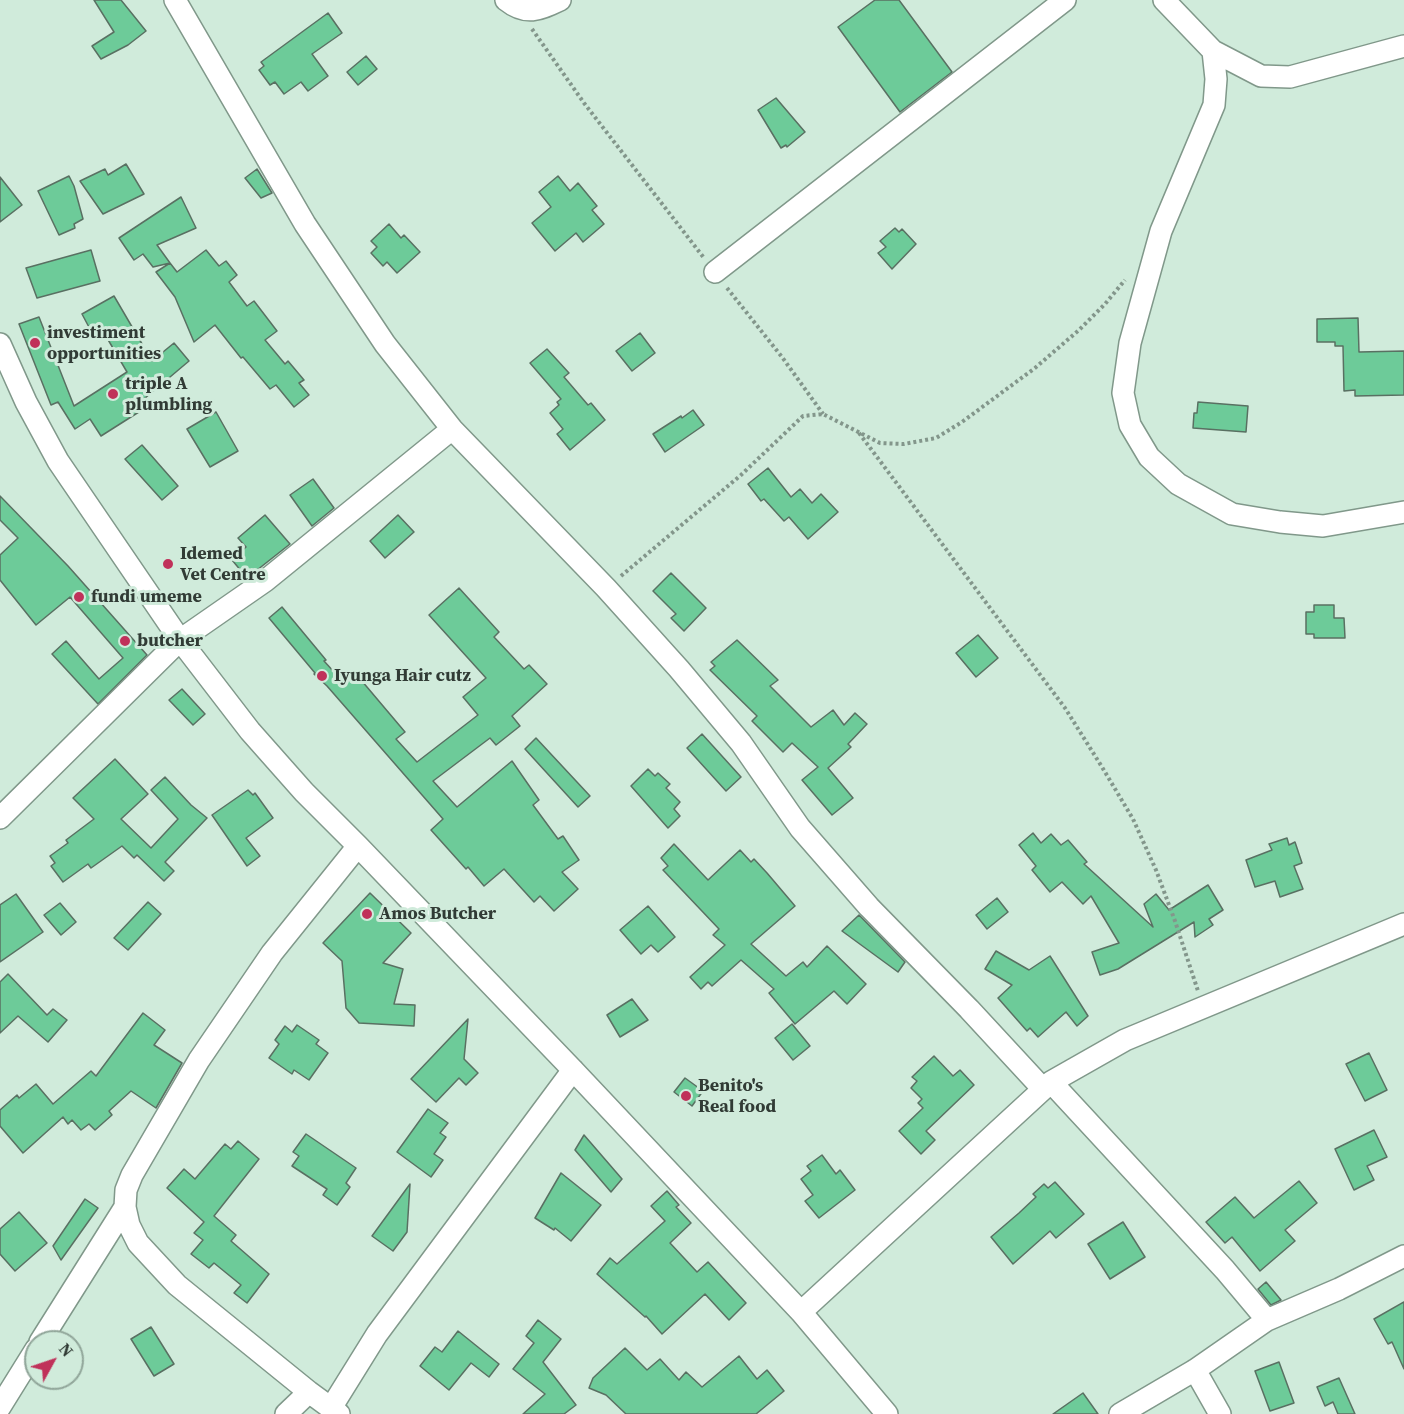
<!DOCTYPE html>
<style>
body{margin:0}
#map{position:relative;width:1404px;height:1414px;overflow:hidden;background:#d0ebdb;font-family:"Source Serif 4",serif}
canvas{display:block}
.north{position:absolute;left:24px;top:1330px;width:60px;height:60px;box-sizing:border-box;background:#d0ebdb;border:2px solid #90a599;border-radius:50%;rotate:50deg;font-size:16px;font-weight:700;line-height:24px;text-align:center;color:#313b35}
.north::after{content:'';display:block;margin:auto;width:21px;height:27px;background:#c0315a;clip-path:polygon(50% 0,100% 100%,50% 72%,0 100%)}
</style>
<div id="map">
<canvas width="1404" height="1414"></canvas>
<div class="north">N</div>
</div>
<script>
const ctx = document.querySelector('canvas').getContext('2d');
ctx.lineJoin = 'round';
function paint(path, color) {
  ctx.fillStyle = color;
  ctx.fill(path, 'evenodd');
}
function trace(path, color, width, dash) {
  ctx.strokeStyle = color;
  ctx.lineWidth = width;
  ctx.lineCap = dash ? 'butt' : 'round';
  ctx.setLineDash(dash || []);
  ctx.stroke(path);
}
function label(font, color, halo, rows, align = 'center') {
  ctx.font = font + ' "Source Serif 4",serif';
  ctx.lineWidth = 6;
  ctx.setLineDash([]);
  ctx.textBaseline = 'middle';
  ctx.strokeStyle = halo;
  ctx.fillStyle = color;
  for (const [text, x, y, turn = 0] of rows) {
    ctx.save();
    ctx.translate(x, y);
    ctx.rotate((+turn || 0) * Math.PI / 180);
    ctx.textAlign = isNaN(turn) ? turn : align;
    if (halo) ctx.strokeText(text, 0, 0);
    ctx.fillText(text, 0, 0);
    ctx.restore();
  }
}
const building = new Path2D(`
 M94,0H121L146,31L128,45L101,59L92,46L114,32Z
 M875,0H899L952,72L900,112L838,27Z
 M328,13L342,33L312,54L328,76L308,91L301,82L284,94L275,82L270,85L259,70L264,66L261,62Z
 M366,56L377,69L358,85L347,72Z
 M776,98L805,132L787,147L786,145L781,148L758,110Z
 M126,164L144,194L103,214L80,181L105,169L108,175Z
 M257,169L272,193L261,198L245,178Z
 M69,176L74,186L83,219L74,224L75,228L59,235L38,191Z
 M558,176L570,191L578,183L597,206L592,210L604,224L583,242L576,233L555,251L532,223L551,207L539,192Z
 M0,177L22,205L0,222Z
 M181,197L196,228L157,245L170,263L153,267L143,254L134,260L119,238Z
 M389,224L401,238L404,235L420,252L397,273L387,262L383,266L371,253L377,247L371,241Z
 M895,228L899,232L902,229L916,244L892,269L878,253L886,247L880,241Z
 M91,250L100,281L37,298L26,268Z
 M206,250L219,266L226,261L237,275L229,282L247,306L254,301L277,331L265,340L285,364L288,361L304,380L299,383L309,395L294,407L276,385L270,389L243,357L241,358L215,325L194,342L175,297L156,272L170,263L177,272Z
 M114,296L152,361L174,343L189,361L138,404L142,410L101,436L90,419L75,429L58,402L51,405L19,324L39,317L74,406L127,372L100,326L91,331L82,314Z
 M1358,318L1359,352L1404,351V395L1355,396V390L1344,391L1343,346H1335V342H1317V319Z
 M640,333L655,353L632,371L616,351Z
 M547,349L569,373L564,377L588,405L591,403L605,420L570,450L557,434L563,429L550,413L559,405L557,402L561,399L530,363Z
 M1198,402L1248,406L1246,432L1193,428L1194,413H1197Z
 M693,410L704,425L665,452L653,434L681,416L682,418Z
 M216,412L238,451L210,467L187,429Z
 M142,445L178,486L162,500L125,459Z
 M768,468L791,497L800,489L812,503L821,494L838,512L808,539L789,517L784,521L764,499L761,501L748,484Z
 M313,479L334,508L312,526L290,495Z
 M0,496L68,566L147,655L98,704L52,654L66,641L99,679L123,658L70,597L36,625L0,580V555L18,538L0,520Z
 M265,515L290,544L247,578L232,560L246,547L238,538Z
 M398,515L414,532L385,558L370,541Z
 M671,573L706,608L684,631L671,618L676,614L653,591Z
 M459,588L499,632L494,637L524,669L529,665L547,684L512,716L520,726L496,745L490,738L433,781L457,807L512,761L539,800L533,805L558,839L563,836L579,860L562,872L578,889L554,911L540,896L534,902L504,869L484,886L468,867L466,869L431,830L443,819L327,686L314,674L315,673L269,618L282,607L326,660L324,661L345,684L356,674L405,732L396,739L417,762L478,715L463,697L486,678L429,615Z
 M1314,605H1334V618H1344L1345,638H1314V634H1306V612H1314Z
 M978,635L998,658L976,677L956,653Z
 M737,640L778,680L770,686L811,727L833,710L844,725L855,713L867,724L848,744L851,747L828,768L853,798L832,815L802,780L818,767L792,743L783,752L752,721L757,716L710,670L715,666L711,662Z
 M182,689L205,714L193,725L169,700Z
 M702,734L741,777L726,791L687,748Z
 M536,738L590,796L578,807L525,749Z
 M115,759L148,794L121,819L151,848L178,819L151,790L165,777L191,805L207,818L165,862L174,871L164,881L137,855L134,858L122,846L91,868L88,864L63,882L51,866L55,863L50,856L68,843L66,840L94,819L73,798Z
 M648,769L655,776L658,773L670,784L666,788L680,802L674,809L680,816L668,828L631,786Z
 M248,790L253,795L255,793L273,818L246,838L260,856L247,866L212,815Z
 M1033,833L1041,843L1051,834L1061,845L1068,840L1087,862L1084,864L1153,927L1144,904L1156,894L1169,910L1208,885L1223,910L1209,919L1213,925L1195,937L1194,922L1118,969L1100,975L1092,952L1119,943L1091,896L1083,904L1062,882L1050,892L1032,870L1036,866L1019,845Z
 M1287,838L1289,845L1295,842L1302,863L1294,866L1303,889L1280,897L1275,881L1255,887L1246,860L1272,850L1269,844Z
 M674,844L708,880L740,850L751,862L754,859L767,873L795,906L751,944L786,976L803,962L807,967L827,946L866,984L847,1004L834,991L795,1024L769,993L774,989L741,960L712,986L708,982L701,989L690,977L725,945L713,935L719,929L663,870L668,866L661,858Z
 M370,893L411,933L383,963L403,969L394,1004L415,1005L414,1026L359,1023L346,1008L342,961L323,943Z
 M16,894L43,932L0,962V905Z
 M997,898L1008,912L987,929L976,915Z
 M148,902L161,914L128,950L114,938Z
 M60,903L76,922L61,935L44,915Z
 M648,906L675,937L658,952L651,945L641,954L620,930Z
 M859,915L905,962L898,972L842,931Z
 M996,951L1029,970L1050,956L1088,1016L1077,1026L1066,1012L1038,1037L1030,1028L1027,1031L998,998L1012,985L985,969Z
 M8,974L47,1015L53,1009L67,1020L48,1042L18,1016L0,1033V982Z
 M632,999L648,1020L620,1037L607,1015Z
 M143,1013L165,1030L154,1045L182,1063L156,1108L131,1091L109,1111L112,1115L95,1130L89,1124L81,1130L72,1120L68,1124L63,1117L23,1153L0,1126V1110L17,1095L19,1098L36,1084L53,1104L91,1071L96,1076Z
 M468,1019L464,1059L478,1073L466,1085L459,1078L436,1102L411,1079Z
 M792,1024L810,1046L793,1060L775,1038Z
 M297,1025L319,1040L316,1044L328,1053L309,1080L294,1070L292,1074L269,1058L279,1044L275,1040L285,1026L292,1032Z
 M1369,1053L1387,1090L1365,1101L1346,1064Z
 M934,1056L953,1076L960,1070L974,1085L926,1131L935,1140L921,1154L899,1131L923,1108L918,1103L922,1099L911,1088L917,1081L912,1077Z
 M685,1078L703,1091L692,1106L674,1092Z
 M428,1109L448,1123L440,1133L446,1137L434,1154L443,1160L431,1177L397,1152Z
 M1374,1130L1387,1157L1367,1166L1374,1180L1354,1190L1335,1149Z
 M306,1134L356,1168L346,1183L350,1187L337,1205L323,1195L327,1189L292,1166L299,1156L293,1152Z
 M584,1135L622,1179L611,1192L575,1150Z
 M238,1141L259,1159L214,1216L236,1235L231,1241L269,1274L247,1303L234,1293L241,1285L214,1263L209,1268L191,1254L203,1240L194,1233L204,1222L167,1188L184,1169L195,1179L225,1144L231,1149Z
 M822,1155L836,1174L840,1170L855,1190L819,1218L805,1201L813,1195L801,1179L811,1171L807,1166Z
 M561,1173L601,1205L571,1241L555,1228L554,1230L535,1218Z
 M1299,1181L1317,1203L1285,1230L1295,1241L1260,1271L1232,1237L1225,1243L1206,1222L1235,1197L1254,1218Z
 M1055,1182L1084,1214L1056,1238L1050,1231L1013,1264L991,1237L1019,1213L1036,1197L1033,1194L1044,1184L1048,1188Z
 M410,1184L407,1232L393,1251L372,1236Z
 M667,1191L679,1205L676,1207L691,1223L670,1243L697,1272L708,1262L746,1303L729,1320L705,1294L662,1334L646,1316L645,1317L597,1274L610,1258L617,1264L665,1221L651,1206Z
 M85,1199L98,1208L61,1260L53,1246Z
 M19,1212L47,1243L15,1271L0,1254V1229Z
 M1123,1222L1145,1257L1110,1279L1088,1244Z
 M1266,1282L1281,1300L1271,1305L1258,1289Z
 M1404,1302V1369L1392,1342L1388,1344L1374,1319Z
 M538,1320L561,1339L543,1362L576,1405L564,1414H523L545,1394L513,1369L534,1343L526,1336Z
 M151,1327L174,1364L154,1376L131,1339Z
 M458,1331L499,1364L489,1377L471,1363L449,1390L420,1366L435,1347L442,1352Z
 M625,1348L647,1370L660,1359L679,1380L686,1372L702,1387L739,1356L757,1379L767,1370L784,1391L756,1414H626L606,1395L589,1388L593,1378Z
 M1279,1362L1294,1403L1270,1411L1255,1371Z
 M1339,1378L1355,1414H1338L1333,1402L1325,1406L1317,1387Z
 M1083,1393L1098,1414H1053Z`);
const path = new Path2D(`
 M532,29L584,103L704,258
 M727,288L782,357L823,414
 M859,433L1065,708L1102,767L1133,819L1156,870L1175,921L1198,991
 M621,576L741,475L803,416L823,414L880,443L904,444L936,438L962,422L1035,368L1079,330L1105,304L1125,280`);
const minor = new Path2D(`
 M175,0L305,224L385,344L452,429L606,588L679,669L741,743L800,828L869,907L969,1009L1043,1089
 M506,0C526,16 539,10 560,0
 M1164,0L1213,51L1261,76L1290,77L1404,46
 M1213,51L1216,79L1214,105L1161,231L1130,343L1123,393L1130,425L1149,457L1178,484L1232,514L1280,522L1323,526L1404,512
 M715,272L1065,0
 M0,344L26,402L58,461L180,640L250,731L304,792L358,846L573,1070L801,1312L887,1414
 M0,818L180,640L265,581L452,429
 M1051,1082L1225,1270L1267,1320
 M801,1312L1051,1082L1125,1040L1404,924
 M40,1342L125,1207
 M1195,1370L1220,1414
 M0,1407L36,1349
 M331,1408L377,1334L573,1070
 M286,1414L309,1392
 M339,1414L309,1392L177,1285L138,1243L129,1225L125,1207L126,1190L132,1175L199,1060L272,953L358,846
 M1120,1414L1195,1370L1267,1320L1339,1289L1404,1256`);
const markers = [
 [35,343,6,"#c0315a"],
 [113,394,6,"#c0315a"],
 [168,564,6,"#c0315a"],
 [79,597,6,"#c0315a"],
 [125,641,6,"#c0315a"],
 [322,676,6,"#c0315a"],
 [367,914,6,"#c0315a"],
 [686,1096,6,"#c0315a"]
];
const poiNames = [
 ["investiment",47,333],
 ["opportunities",47,354],
 ["triple A",125,384],
 ["plumbling",125,405],
 ["Idemed",180,554],
 ["Vet Centre",180,575],
 ["fundi umeme",91,597],
 ["butcher",137,641],
 ["Iyunga Hair cutz",334,676],
 ["Amos Butcher",379,914],
 ["Benito's",698,1086],
 ["Real food",698,1107]
];
paint(building, '#6dcb99');
trace(building, '#597062', 1.5);
trace(minor, '#80988a', 24);
trace(path, '#83968b', 4, [3, 3]);
trace(minor, '#fff', 21);
for (const [x, y, r, color] of markers) {
  const dot = new Path2D();
  dot.arc(x, y, r, 0, 2 * Math.PI);
  ctx.fillStyle = color;
  ctx.fill(dot);
  trace(dot, '#d0ebdb', 2);
}
label('bold 18px', '#313b35', '#d0ebdb', poiNames, 'left');
</script>
